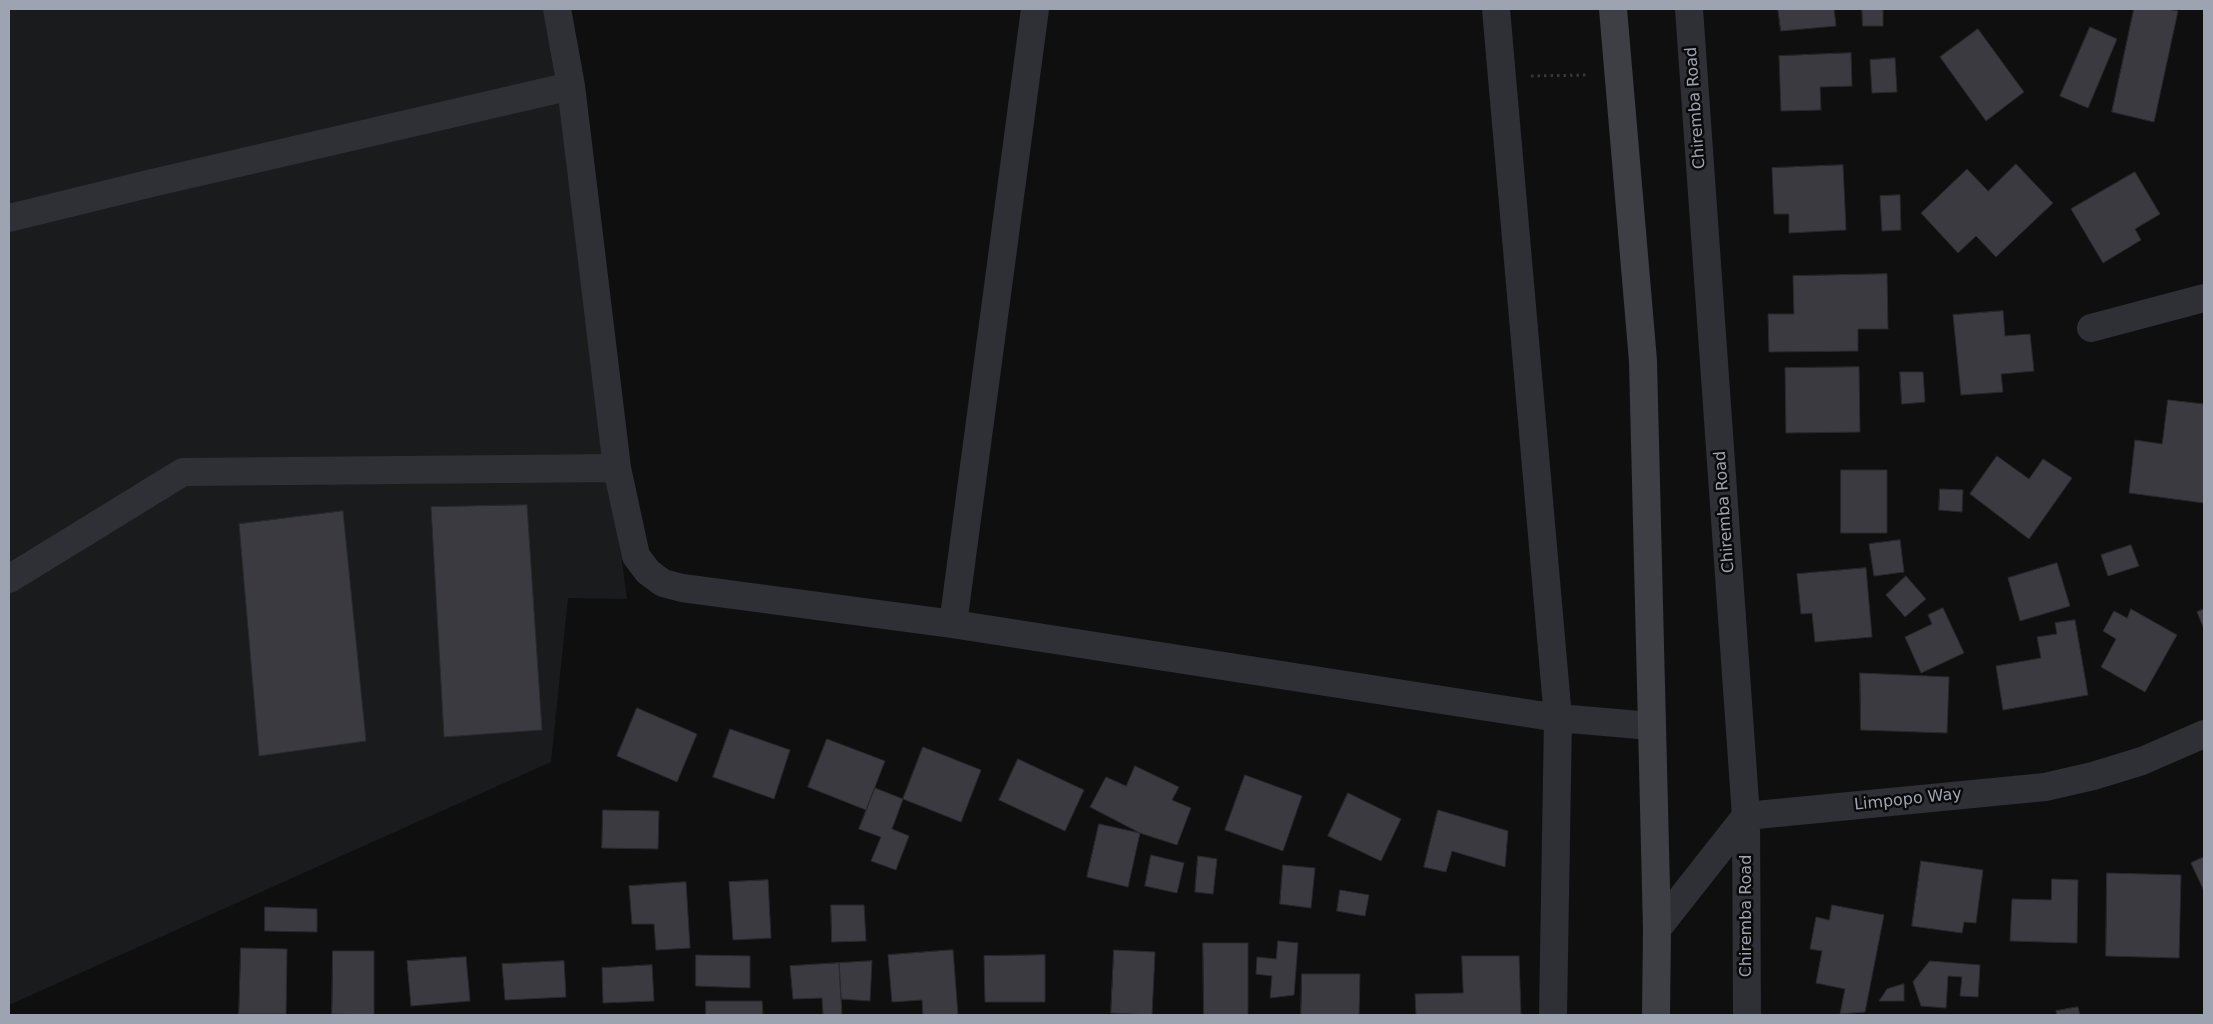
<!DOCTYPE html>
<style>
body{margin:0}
#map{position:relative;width:2213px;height:1024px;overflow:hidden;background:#0f0f10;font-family:"DejaVu Sans",sans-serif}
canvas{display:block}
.frame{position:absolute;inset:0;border:10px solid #9ea3b2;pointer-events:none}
</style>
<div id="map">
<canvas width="2213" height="1024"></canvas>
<div class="frame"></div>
</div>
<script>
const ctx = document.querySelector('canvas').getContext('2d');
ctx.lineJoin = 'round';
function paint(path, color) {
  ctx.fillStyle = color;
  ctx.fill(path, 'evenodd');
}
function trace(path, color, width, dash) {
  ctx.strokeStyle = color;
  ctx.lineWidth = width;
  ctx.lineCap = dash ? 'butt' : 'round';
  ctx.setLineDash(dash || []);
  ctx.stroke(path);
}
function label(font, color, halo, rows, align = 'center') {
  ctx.font = font + ' "DejaVu Sans",sans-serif';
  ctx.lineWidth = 5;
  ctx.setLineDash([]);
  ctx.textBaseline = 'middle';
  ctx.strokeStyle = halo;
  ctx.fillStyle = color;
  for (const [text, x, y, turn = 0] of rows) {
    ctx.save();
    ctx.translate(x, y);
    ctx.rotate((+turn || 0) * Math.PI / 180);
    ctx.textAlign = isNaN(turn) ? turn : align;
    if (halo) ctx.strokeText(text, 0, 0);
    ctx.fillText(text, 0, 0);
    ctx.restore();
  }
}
const built = new Path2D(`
 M9,9H548L627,599L568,598L551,762L9,1005Z`);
const building = new Path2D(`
 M1778,9H1834L1836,26L1781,31Z
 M1862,9H1883V26H1863Z
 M2134,9H2167L2178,11L2154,122L2112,112Z
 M2090,27L2117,39L2088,108L2060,96Z
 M1978,29L2024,92L1986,121L1940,57Z
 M1851,53L1852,86L1820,87L1821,110L1781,111L1779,56Z
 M1895,58L1897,92L1872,93L1870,60Z
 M2016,164L2053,203L1996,257L1976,236L1958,253L1921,213L1967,169L1988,191Z
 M1843,165L1846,230L1789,233V214H1774L1772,168Z
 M2135,172L2160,214L2135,229L2141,240L2103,263L2071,209Z
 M1900,195L1901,230L1882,231L1880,196Z
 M1887,274L1888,329H1858V351L1769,352L1768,314H1794L1793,276Z
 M2003,311L2005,336L2030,334L2034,371L2001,374L2003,392L1961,395L1953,315Z
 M1859,367L1860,432L1786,433L1785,368Z
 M1900,372H1923L1925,402L1902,404Z
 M2168,400L2204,404V503L2129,493L2135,440L2162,444Z
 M1997,456L2029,479L2043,459L2072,478L2029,539L1970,494Z
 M1841,470H1887V533H1841Z
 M1940,489L1963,490L1962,512L1939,510Z
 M527,505L542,730L444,737L431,507Z
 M343,511L366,741L259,756L239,524Z
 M1900,540L1904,572L1874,576L1869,544Z
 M2131,545L2139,566L2108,576L2101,555Z
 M2057,563L2070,606L2020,621L2008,578Z
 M1866,568L1872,637L1815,642L1812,613L1801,614L1797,574Z
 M1906,576L1926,599L1905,617L1886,595Z
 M1943,608L1964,653L1921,673L1905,637L1932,624L1928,615Z
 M2131,609L2177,635L2145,692L2101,667L2116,639L2103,631L2114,611L2127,618Z
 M2204,609V629L2197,612Z
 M2075,620L2088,695L2003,710L1996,666L2041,658L2037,637L2057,634L2055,623Z
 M1860,673L1949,677L1947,733L1861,730Z
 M637,708L697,734L677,782L617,756Z
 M730,729L790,750L774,799L713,777Z
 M827,739L885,761L866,810L808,787Z
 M923,747L981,770L961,822L903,799Z
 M1018,759L1084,790L1065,831L999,800Z
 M1135,766L1179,787L1172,800L1191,808L1177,845L1140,833L1090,807L1106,777L1126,786Z
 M1245,775L1302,796L1283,851L1225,830Z
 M875,788L903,799L892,829L909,836L896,870L871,861L881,837L859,829Z
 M1348,793L1401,819L1381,861L1328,836Z
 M603,810L659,811L658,849L602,848Z
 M1438,810L1508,831L1505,867L1452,851L1446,872L1424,867Z
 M1099,824L1140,833L1128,887L1087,877Z
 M1151,855L1184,863L1177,893L1145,886Z
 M1198,856L1217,859L1213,894L1195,892Z
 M2204,857V891L2191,863Z
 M1921,861L1983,870L1976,923L1964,922L1962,933L1912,926Z
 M1283,865L1315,868L1311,908L1280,904Z
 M2107,873L2181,875L2179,958L2106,956Z
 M2052,879L2078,880L2077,943L2010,941L2012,899L2051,900Z
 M768,880L771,938L733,940L729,882Z
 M686,882L690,948L656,950L654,924H632L629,886Z
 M1340,890L1369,895L1365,916L1337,911Z
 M831,905H864L866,941L832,942Z
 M1832,905L1884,915L1865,1012L1840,1014L1845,989L1816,983L1822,951L1810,949L1816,917L1829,920Z
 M265,907L317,909V932L265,931Z
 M1278,941L1298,943L1294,995L1270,998L1272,976L1256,974L1257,957L1276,959Z
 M1203,943H1248V1015H1204Z
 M241,948L287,949L286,1014H239Z
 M953,950L958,1015H923L922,1000L892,1002L888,955Z
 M1114,950L1155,952L1152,1015L1111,1013Z
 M333,951H374V1015L332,1014Z
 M696,955L750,956V988L696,986Z
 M1045,955V1002H985L984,956Z
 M1462,956H1519L1521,1015H1416L1415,994L1463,993Z
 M466,957L470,1001L411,1006L407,961Z
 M564,961L566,997L505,1000L502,964Z
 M872,961L870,1001L841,999L839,963Z
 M1930,961L1980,965L1978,997L1960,996L1962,977L1948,976L1946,1008L1921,1006L1913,982Z
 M839,963L842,1015H823L822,998L793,999L790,966Z
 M652,965L654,1001L603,1003L602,968Z
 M1302,974H1360L1359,1015H1301Z
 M1904,984V1001H1879L1887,989Z
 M706,1001H762L763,1015H706Z
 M2078,1007L2080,1015H2057L2056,1011Z`);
const path = new Path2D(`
 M1531,76L1588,75`);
const minor = new Path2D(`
 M557,9L571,86L617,468L636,556L648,572L663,583L682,588L953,624L1558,718L1651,726
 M1496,9L1558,718L1553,1015
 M1689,9L1746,816L1747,1015
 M9,218L152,183L571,86
 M2091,328L2204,298
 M9,579L183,472L617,468
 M953,624L1035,9
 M1657,929L1746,816L2045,787L2093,776L2142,761L2204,734`);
const secondary = new Path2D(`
 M1613,9L1643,361L1657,929L1656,1015`);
const streetNames = [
 ["Chiremba Road",1696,108,-94],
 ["Chiremba Road",1725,512,-94],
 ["Limpopo Way",1908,800,-6],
 ["Chiremba Road",1747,916,-90]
];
paint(built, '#1a1b1d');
paint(building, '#3a3a40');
trace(building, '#29282c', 1);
trace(path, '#35373c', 3, [2.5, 4]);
trace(minor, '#2f3035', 28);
trace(secondary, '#3d3f45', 28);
label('16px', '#9ea3b2', '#0a0a0b', streetNames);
</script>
